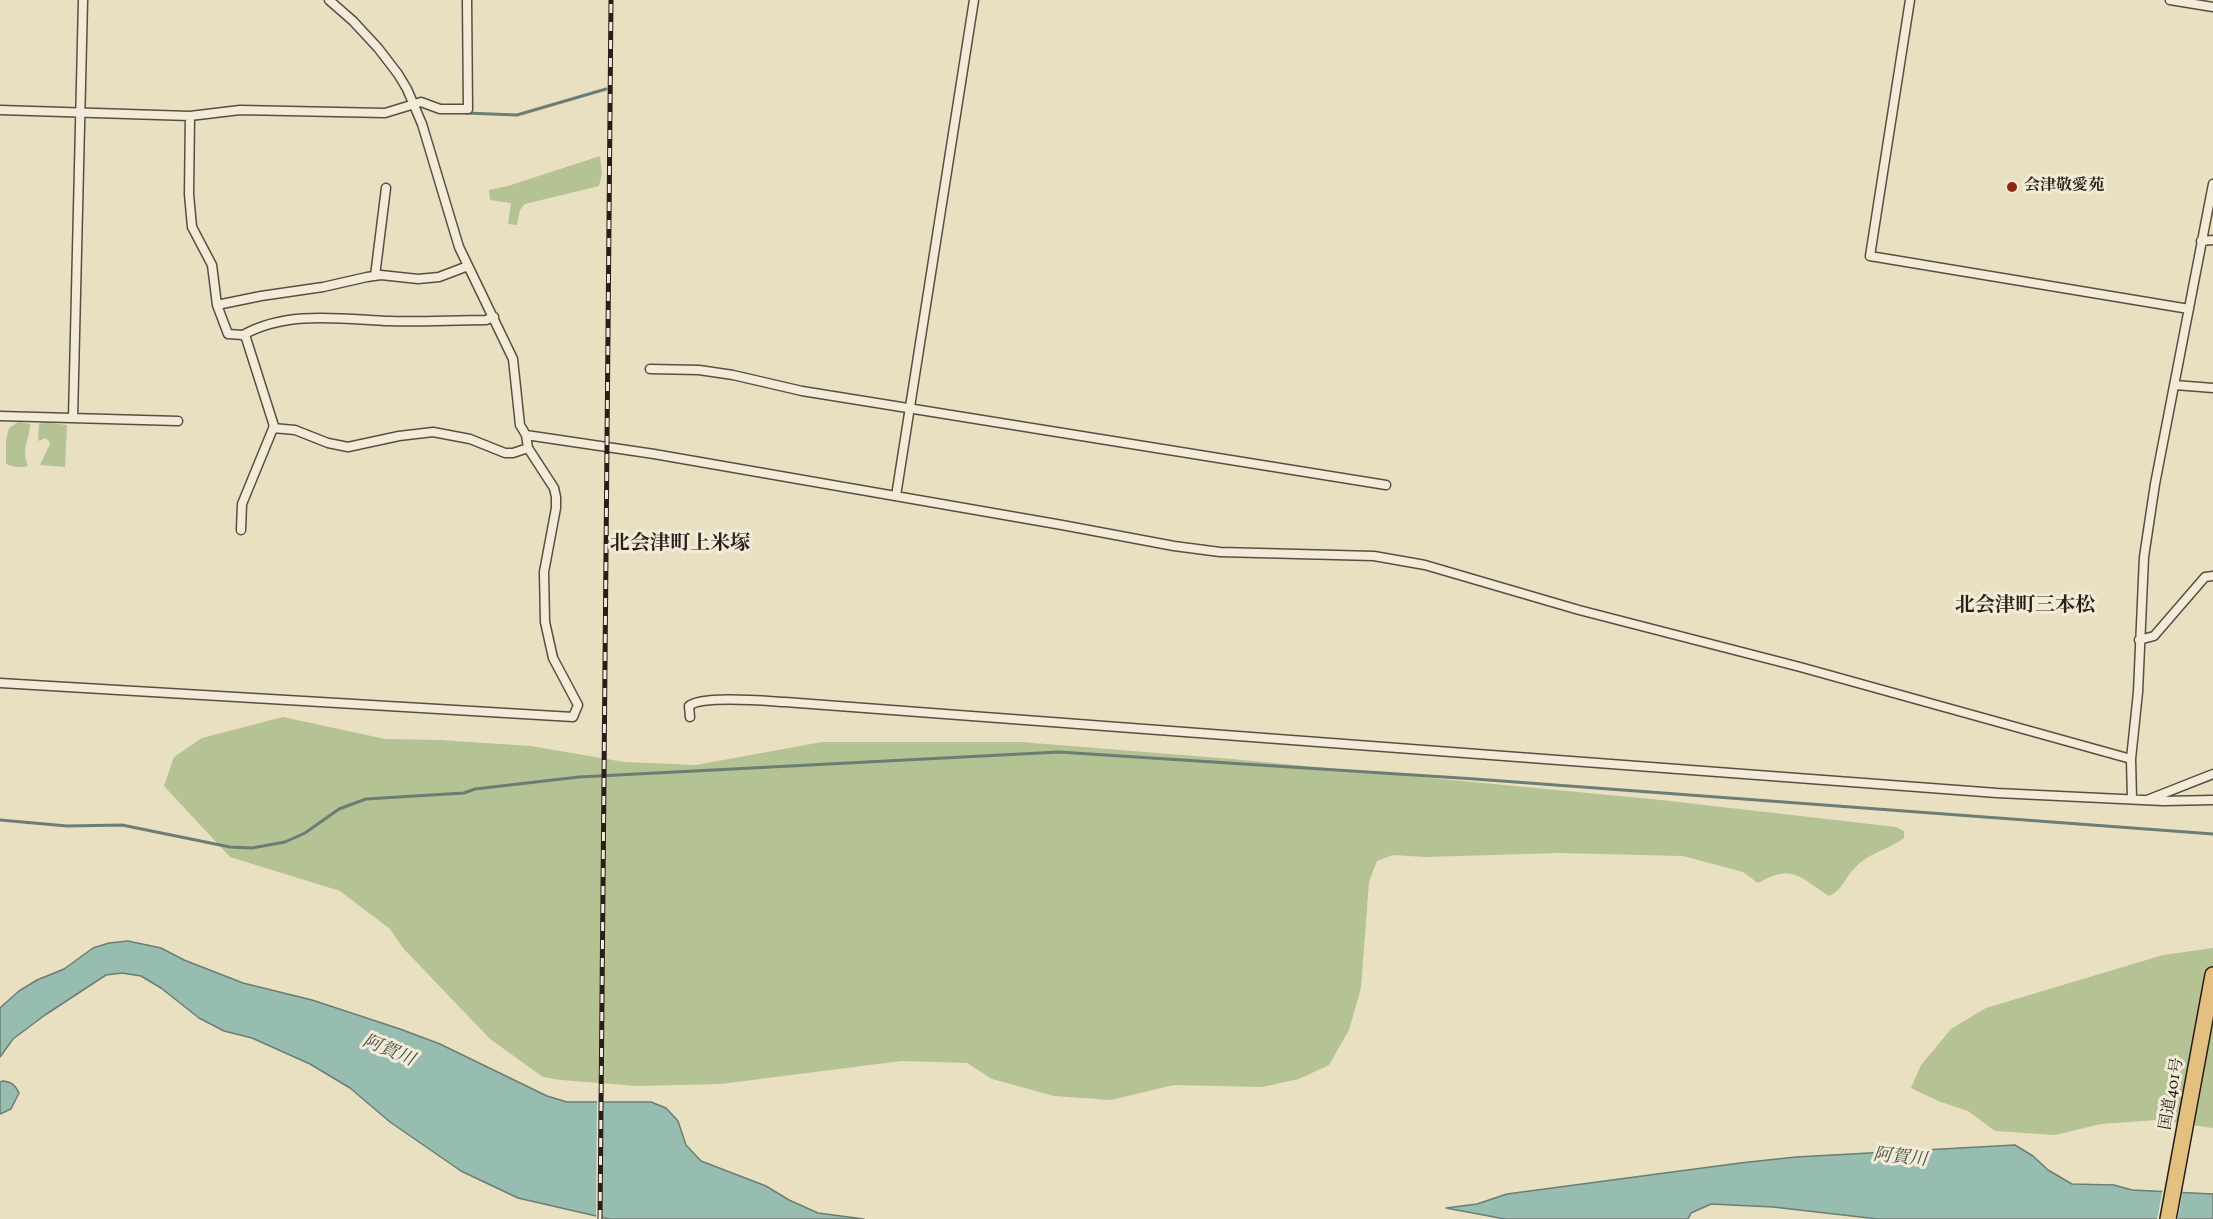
<!DOCTYPE html>
<meta charset="utf-8">
<style>
body{margin:0}
canvas{display:block;background:#e9e0c1}
</style>
<canvas width="2213" height="1219"></canvas>
<script>
const ctx = document.querySelector('canvas').getContext('2d');
ctx.lineJoin = 'round';
function paint(path, color) {
  ctx.fillStyle = color;
  ctx.fill(path, 'evenodd');
}
function trace(path, color, width, dash) {
  ctx.strokeStyle = color;
  ctx.lineWidth = width;
  ctx.lineCap = dash ? 'butt' : 'round';
  ctx.setLineDash(dash || []);
  ctx.stroke(path);
}
function label(font, color, halo, rows, align = 'center') {
  ctx.font = font + ' Vollkorn,"Noto Serif JP",serif';
  ctx.lineWidth = 6;
  ctx.setLineDash([]);
  ctx.textBaseline = 'middle';
  ctx.strokeStyle = halo;
  ctx.fillStyle = color;
  for (const [text, x, y, turn = 0] of rows) {
    ctx.save();
    ctx.translate(x, y);
    ctx.rotate((+turn || 0) * Math.PI / 180);
    ctx.textAlign = isNaN(turn) ? turn : align;
    if (halo) ctx.strokeText(text, 0, 0);
    ctx.fillText(text, 0, 0);
    ctx.restore();
  }
}
const green = new Path2D(`
 M600,156L602,174L599,186L525,204L520,210L517,225L508,224L511,203L490,200L489,190L508,186Z
 M18,422L30,424C29,445 21,445 28,466C21,468 13,467 6,464V440L9,428Z
 M44,422L67,425L65,467L40,465L50,444L49,441L45,438L39,441L38,439L39,424Z
 M283,717L385,739L440,740L531,746L624,762L696,765L822,742H1021L1232,759L1661,800L1896,827L1904,831V838C1889,850 1869,852 1855,868C1844,878 1844,889 1829,896C1801,878 1792,863 1758,883L1743,872L1683,856L1559,853L1425,857L1393,855L1377,861L1369,882L1361,988L1349,1030L1329,1065L1299,1079L1262,1087L1174,1085L1111,1100L1054,1096L992,1079L967,1063L901,1061L721,1084L638,1086L561,1080L543,1077L490,1039L403,948L390,929L340,891L230,857L164,786L174,757L202,738Z
 M2213,948V1128L2157,1120L2101,1124L2055,1135L1995,1131L1968,1111L1938,1101L1911,1088L1921,1065L1951,1029L1986,1008L2163,955Z`);
const water = new Path2D(`
 M128,941L161,948L184,960L243,983L312,1000L400,1029L440,1044L547,1096L567,1102H651L666,1108L678,1121L686,1145L701,1161L766,1186L789,1200L818,1213L864,1219H609L518,1198L461,1171L390,1122L350,1088L310,1064L252,1038L224,1031L199,1018L161,988L141,976L122,973L106,975L45,1015L13,1039L0,1057V1008L19,991L37,980L64,969L93,948L109,943Z
 M3,1081C12,1082 15,1085 19,1093L11,1109L0,1114V1082Z
 M2015,1145L2033,1156L2048,1170L2072,1184L2114,1185L2132,1190L2213,1194V1219H1878L1773,1207L1711,1204L1691,1213L1688,1219H1505L1446,1208L1477,1204L1507,1194L1740,1163L1796,1157Z`);
const pier = new Path2D(`
 M597,1099H603L602,1219H596Z
 M2163,1188L2183,1189L2178,1219H2157Z`);
const stream = new Path2D(`
 M466,113L517,115L606,89
 M0,820L67,826L122,825L230,847L252,848L285,842L305,833L339,809L366,799L464,793L475,789L579,777L1059,752L1475,779L2213,834`);
const minor = new Path2D(`
 M329,0L353,21L378,48L398,74L407,89L422,124L459,247L513,359L520,425L526,435L654,454L1062,525L1174,546L1220,552L1374,556L1425,565L1579,610L1800,667L2131,759L2138,692L2144,557L2155,484L2213,184
 M1910,0L1870,256L2189,309
 M2170,0L2213,7
 M0,110L190,116L240,110L385,113L421,102L440,109H468L467,0
 M190,116L189,194L192,227L212,265L217,305L228,334L243,335L246,338L274,426L242,504L241,530
 M2201,241L2213,240
 M375,276L386,188
 M217,305L261,296L323,287L367,277L381,275L418,279L439,277L468,266
 M243,335C287,310 342,319 389,321C421,322 454,320 486,320L494,317
 M650,369L699,370L733,375L802,391L1386,485
 M2175,385L2213,388
 M0,416L178,421
 M73,418L83,0
 M273,428L295,430L328,443L348,447L399,436L433,432L470,439L505,453H513L528,448L526,435
 M896,496L974,0
 M2139,640L2154,636L2205,577L2213,576
 M0,683L573,717L578,705L553,658L545,622L544,572L556,508V497L554,488L528,448
 M690,717L689,706C702,695 766,701 785,702L1997,793L2163,801L2213,800
 M2131,759L2132,799
 M2147,800L2213,774`);
const trunk = new Path2D(`
 M2168,1219L2213,975`);
const rail = new Path2D(`
 M600,1219L611,0`);
const markers = [
 [2012,187,6,"#8f2418"]
];
const poiNames = [
 ["会津敬愛苑",2024,187]
];
const streetNames = [
 ["国道401号",2173,1094,-80]
];
const waterNames = [
 ["阿賀川",388,1052,23],
 ["阿賀川",1900,1159,6]
];
const quarterNames = [
 ["北会津町上米塚",680,545],
 ["北会津町三本松",2025,607]
];
paint(green, '#b5c293');
paint(water, '#97bdb1');
trace(water, '#6b7d74', 1.5);
paint(pier, '#e9e0c1');
trace(stream, '#6b7d74', 3);
trace(minor, '#5a4e43', 11);
trace(trunk, '#2a1e19', 18);
trace(minor, '#f1ebd7', 8);
trace(trunk, '#e4c080', 15);
trace(rail, '#2a1e19', 5);
trace(rail, '#f1ebd7', 3, [9]);
for (const [x, y, r, color] of markers) {
  const dot = new Path2D();
  dot.arc(x, y, r, 0, 2 * Math.PI);
  ctx.fillStyle = color;
  ctx.fill(dot);
  trace(dot, '#f1ebd7', 2);
}
label('bold 16px', '#2a1e19', '#f1ebd7', poiNames, 'left');
label('16px', '#2a1e19', '#f1ebd7', streetNames);
label('italic 18px', '#4b4e47', '#f1ebd7', waterNames);
label('bold 20px', '#2a1e19', '#f1ebd7', quarterNames);
</script>
